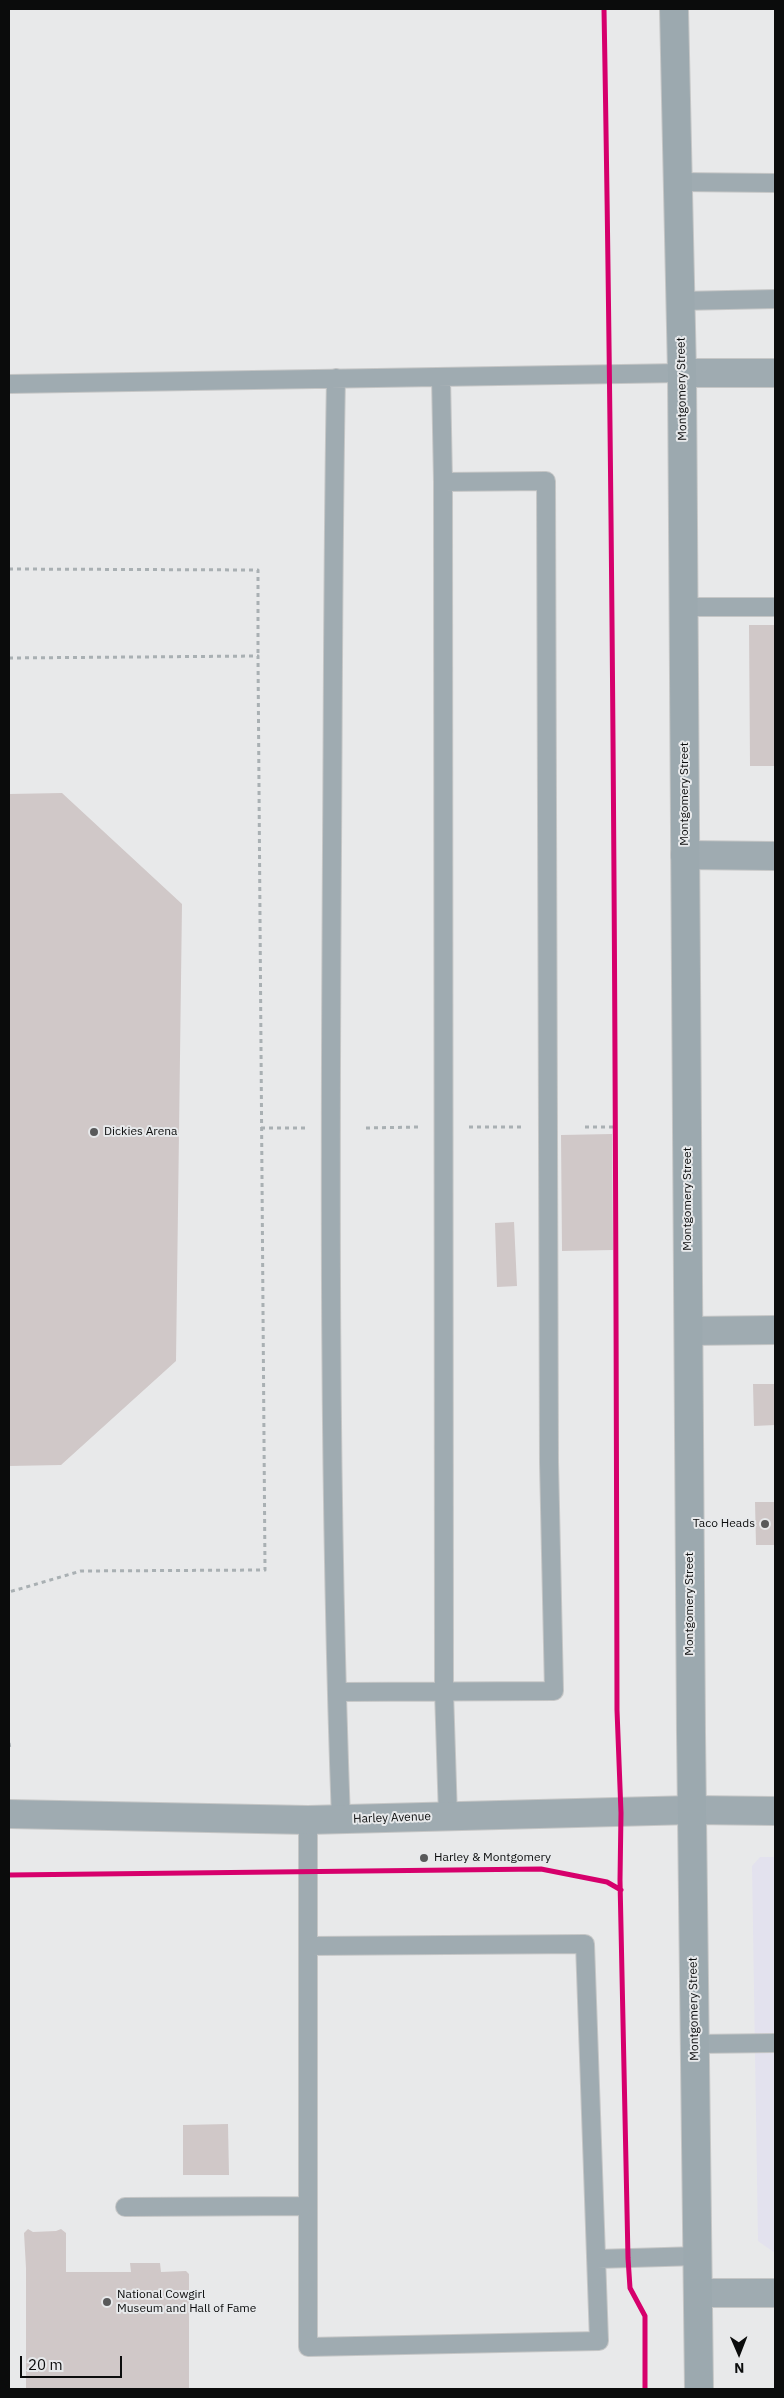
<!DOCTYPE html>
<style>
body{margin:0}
#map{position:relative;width:784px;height:2398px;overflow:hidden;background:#e8e9ea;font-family:"IBM Plex Sans",sans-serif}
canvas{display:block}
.frame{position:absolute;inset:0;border:10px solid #0b0c0c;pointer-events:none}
.north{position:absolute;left:714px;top:2328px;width:50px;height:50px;-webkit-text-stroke:4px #e7e9eb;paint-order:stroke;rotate:179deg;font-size:14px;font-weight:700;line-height:20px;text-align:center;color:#0b0c0c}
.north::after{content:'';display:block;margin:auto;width:18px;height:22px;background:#0b0c0c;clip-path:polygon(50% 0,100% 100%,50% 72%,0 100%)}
.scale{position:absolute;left:20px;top:2356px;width:102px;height:22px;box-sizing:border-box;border:2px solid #0b0c0c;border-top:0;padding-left:6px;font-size:15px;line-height:18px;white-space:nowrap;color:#0b0c0c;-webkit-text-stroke:4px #e7e9eb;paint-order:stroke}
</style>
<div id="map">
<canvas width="784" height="2398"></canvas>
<div class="frame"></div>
<div class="north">N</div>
<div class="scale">20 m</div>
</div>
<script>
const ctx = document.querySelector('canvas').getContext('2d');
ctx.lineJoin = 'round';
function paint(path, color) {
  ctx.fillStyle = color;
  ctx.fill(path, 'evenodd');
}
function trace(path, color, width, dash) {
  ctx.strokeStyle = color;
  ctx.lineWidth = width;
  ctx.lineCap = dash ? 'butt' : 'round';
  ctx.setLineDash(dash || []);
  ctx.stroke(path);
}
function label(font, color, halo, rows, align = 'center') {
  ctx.font = font + ' "IBM Plex Sans",sans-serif';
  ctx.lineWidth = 4;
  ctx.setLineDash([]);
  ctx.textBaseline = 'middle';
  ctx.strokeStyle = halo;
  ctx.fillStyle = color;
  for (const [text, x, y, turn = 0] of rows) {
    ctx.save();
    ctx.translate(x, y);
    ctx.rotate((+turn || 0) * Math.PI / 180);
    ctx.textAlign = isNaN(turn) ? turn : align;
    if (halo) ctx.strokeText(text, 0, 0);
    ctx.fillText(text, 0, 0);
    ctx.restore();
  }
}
const commercial = new Path2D(`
 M760,1857H775V2253L758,2241L752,1866Z`);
const building = new Path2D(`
 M749,625H775V766H750Z
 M62,793L182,904L176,1361L61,1465L9,1466V794Z
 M612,1134L613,1250L562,1251L561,1135Z
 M514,1222L517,1286L497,1287L495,1223Z
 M753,1384H775V1425L754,1426Z
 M755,1502H775V1545H756Z
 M228,2124L229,2175H183V2125Z
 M28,2229L33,2232L56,2231L61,2229L66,2233V2272H131L130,2263H160L161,2272L186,2271L189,2274V2389H26V2268L24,2233Z`);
const path = new Path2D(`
 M9,569L258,570V656
 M9,658L258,656L265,1570L81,1571L9,1592
 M469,1127H523
 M585,1127H616
 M261,1128H305
 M366,1128L418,1127
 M9,1743L10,1749`);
const lane = new Path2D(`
 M678,182L775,183
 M680,301L775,299
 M336,378C333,535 333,692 332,849C330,1173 329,1496 341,1820
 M9,384L682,373
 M443,482L444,1691L448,1817
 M684,607H775
 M337,1692L554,1691L549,1462L546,481L443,482L441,377
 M308,1820V2347L599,2341L585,1944L308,1946
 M695,2044L775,2043
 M125,2207L308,2206
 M597,2259L698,2256`);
const street = new Path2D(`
 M682,373H775
 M685,855L775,856
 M689,1331L775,1330
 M9,1814L308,1820L692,1810L775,1811
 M698,2293H775`);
const secondary = new Path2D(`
 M674,9L682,373L691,1733L699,2389`);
const cycleway = new Path2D(`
 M604,9C614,576 616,1143 617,1710L621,1813L620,1880L628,2258L630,2288L645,2316V2389
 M9,1875L541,1869L607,1882L621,1890`);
const markers = [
 [94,1132,5,"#58595a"],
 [765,1524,5,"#58595a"],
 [424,1858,5,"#58595a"],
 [107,2302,5,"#58595a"]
];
const streetNames = [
 ["Montgomery Street",682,389,-91],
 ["Montgomery Street",685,794,-90],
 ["Montgomery Street",688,1199,-90],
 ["Montgomery Street",690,1604,-90],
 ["Harley Avenue",392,1818,-2],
 ["Montgomery Street",694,2009,-91]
];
const poiNames = [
 ["Dickies Arena",104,1132],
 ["Taco Heads",755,1524,"right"],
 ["Harley & Montgomery",434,1858],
 ["National Cowgirl",117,2295],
 ["Museum and Hall of Fame",117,2309]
];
paint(commercial, '#e3e2ee');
paint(building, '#d0c8c8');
trace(lane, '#c5c6c6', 20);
trace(street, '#c5c6c6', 30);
trace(secondary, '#c5c6c6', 30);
trace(path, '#a9b0b3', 3, [4, 4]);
trace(lane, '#9fabb1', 18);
trace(street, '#9fabb1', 28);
trace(secondary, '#9ca9af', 28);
trace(cycleway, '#d6006c', 5);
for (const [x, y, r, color] of markers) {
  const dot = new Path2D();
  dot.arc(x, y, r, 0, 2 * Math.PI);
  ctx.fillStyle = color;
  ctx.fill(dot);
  trace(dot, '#e7e9eb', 2);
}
label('12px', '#0b0c0c', '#e7e9eb', streetNames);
label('12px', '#0b0c0c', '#e7e9eb', poiNames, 'left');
</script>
